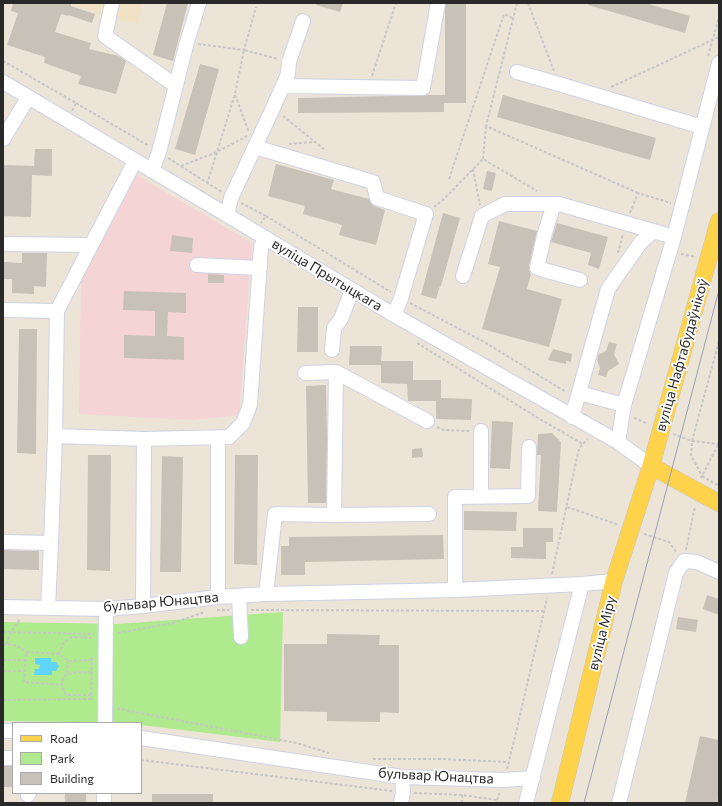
<!DOCTYPE html>
<meta charset="utf-8">
<style>
body{margin:0}
#map{position:relative;width:722px;height:806px;overflow:hidden;background:#ede4d8;font-family:Commissioner,sans-serif}
canvas{display:block}
.frame{position:absolute;inset:0;border:4px solid #292929;pointer-events:none}
.legend{position:absolute;left:12px;top:722px;width:130px;height:72px;box-sizing:border-box;background:#fff;border:1px solid #a9a9a9;margin:0;padding:5px 7px;list-style:none;font-size:12px;color:#292929}
.legend li{display:flex;align-items:center;gap:8px;height:20px}
.legend b{width:20px;border:1px solid #a9a9a9}
</style>
<div id="map">
<canvas width="722" height="806"></canvas>
<div class="frame"></div>
<ul class="legend">
<li><b style="height:5px;background:#ffd24b"></b>Road</li>
<li><b style="height:11px;background:#afea8e"></b>Park</li>
<li><b style="height:11px;background:#c8c1b8"></b>Building</li>
</ul>
</div>
<script>
const ctx = document.querySelector('canvas').getContext('2d');
ctx.lineJoin = 'round';
function paint(path, color) {
  ctx.fillStyle = color;
  ctx.fill(path, 'evenodd');
}
function trace(path, color, width, dash) {
  ctx.strokeStyle = color;
  ctx.lineWidth = width;
  ctx.lineCap = dash ? 'butt' : 'round';
  ctx.setLineDash(dash || []);
  ctx.stroke(path);
}
function label(font, color, halo, rows, align = 'center') {
  ctx.font = font + ' Commissioner,sans-serif';
  ctx.lineWidth = 3.5;
  ctx.setLineDash([]);
  ctx.textBaseline = 'middle';
  ctx.strokeStyle = halo;
  ctx.fillStyle = color;
  for (const [text, x, y, turn = 0] of rows) {
    ctx.save();
    ctx.translate(x, y);
    ctx.rotate((+turn || 0) * Math.PI / 180);
    ctx.textAlign = isNaN(turn) ? turn : align;
    if (halo) ctx.strokeText(text, 0, 0);
    ctx.fillText(text, 0, 0);
    ctx.restore();
  }
}
const education = new Path2D(`
 M68,3H143L138,24L107,17Z`);
const medical = new Path2D(`
 M135,174L252,243L239,415L193,420L79,414L81,281Z`);
const green = new Path2D(`
 M283,612L280,742L141,725V723L3,721V622L117,624Z`);
const water = new Path2D(`
 M35,658H51V662H56L59,666L56,671H52V675H34L35,669H39L40,665L35,664Z`);
const building = new Path2D(`
 M13,3H67L71,4V6L95,14L92,23L68,15V16L61,14L55,32L91,43L89,49L119,56L126,61L116,94L78,84L81,76L44,63L45,57L7,45L18,13L11,11Z
 M167,3H188L173,61L153,55Z
 M317,3H343L340,12L316,5Z
 M446,3H466V103H444V112L298,113V98L391,96H423L427,95H445V10Z
 M588,3H645L690,16L685,33L588,5Z
 M200,64L219,69L195,155L175,149Z
 M503,95L656,138L650,160L497,117Z
 M35,149H52V176L32,175L31,217L3,216V165L34,166Z
 M276,164L334,180L331,189L369,199L371,203L374,206L385,210L376,245L339,235L342,225L303,214L305,206L268,196Z
 M487,171L496,173L492,191L483,189Z
 M443,213L460,218L441,286H440L436,299L421,295Z
 M499,221L537,231L529,266V270L531,274L527,289L562,299L549,347L482,329L500,267L488,264Z
 M557,223L608,237L599,269L588,265L591,253L551,242Z
 M172,235L193,238L192,253L170,251Z
 M22,253H47L46,287L34,286V294L12,293V279H3V262L22,263Z
 M208,274L224,275V283H208Z
 M124,291L186,293V313L168,312L167,336L184,337V360L124,358V335L155,336V311L123,310Z
 M298,307H318V352H297Z
 M19,329H37L36,454L17,453Z
 M609,342L617,344L614,354L619,364L608,371L606,377L598,375L600,368L597,360L598,355L606,351Z
 M350,346H382L381,361H413V380H441V398L472,399L471,420L436,419V401H408L407,384L381,383V365H349Z
 M553,349L572,354L571,362L566,361V364L548,360Z
 M326,385L327,439L326,503H308L306,386Z
 M492,421L513,422L510,469L490,468Z
 M552,433L561,442L557,512L538,511L541,455H537L538,434Z
 M422,448L423,457L412,458V449Z
 M88,455H111L110,571L87,570Z
 M235,455H258L257,565L234,564Z
 M162,456L183,457L181,572H160Z
 M464,511L517,512L516,531L464,530Z
 M523,528H553V542H546V559L511,558V547H523Z
 M443,535L444,559L305,562V575H281V546H289V537Z
 M3,550L39,551V570L3,569Z
 M707,595L719,599V615L703,609Z
 M678,617L698,620L696,632L676,629Z
 M327,634L380,635L379,645H399V713L380,712V722L327,721V712L284,711V644H327Z
 M700,736L719,740V793L717,803H685Z
 M3,766H13V787H3Z
 M65,793H86V803H65Z
 M152,794H213V803H152Z`);
const path = new Path2D(`
 M517,3L486,126L638,193
 M528,3L554,71
 M198,44L244,50L256,7
 M708,56L719,17
 M3,61L76,103L72,111
 M372,76L396,3
 M611,87L719,37
 M235,95L249,132
 M76,103L149,146
 M283,116L325,150
 M289,144L315,142
 M168,158L222,192
 M483,159L486,126
 M181,166L217,152L247,136
 M473,169L480,205
 M449,179L504,14L513,18
 M207,184L235,94L244,50L278,59
 M241,203L266,216L261,223
 M434,207L444,199L483,159L537,191
 M630,213L638,193L671,203
 M266,216L391,292
 M618,253L623,234
 M681,254L696,257
 M410,303L486,343L566,392
 M417,343L543,421L583,444
 M634,418L648,424
 M437,427L443,430L470,431
 M673,434L692,441L719,444
 M718,445L702,476L719,486
 M701,478L702,476L691,455L692,441L719,341
 M567,507L619,525
 M644,534L669,542L677,553
 M686,550L695,506
 M552,574L579,448L588,439
 M217,610H229
 M251,610L544,611
 M3,632L94,634
 M118,633L173,623L205,612
 M6,644L11,632L20,619
 M3,645C13,643 18,646 26,652
 M59,654L26,652L24,682L62,685
 M3,660H25
 M92,660L68,661L59,654L64,642L72,637L93,638
 M3,671H25
 M67,673L68,661
 M91,695H66C65,692 63,689 62,686C59,669 82,673 92,672
 M3,700L94,699
 M91,700L92,655
 M118,707L119,709L297,743L329,753
 M373,759H441L508,762
 M141,760L392,791
 M507,769L518,724L547,598
 M414,793L462,795L497,800V803
 M497,800L500,792
 M462,803V795`);
const minor = new Path2D(`
 M112,3L105,36L176,86
 M517,72L559,84L702,127
 M3,82L227,215L394,315L618,442L651,466
 M283,86L423,88L438,3
 M3,139L28,98
 M255,147L373,182L377,198L426,214L401,298L394,315
 M152,171L159,152L187,42L199,3
 M554,204L544,236L537,268L580,280
 M227,215L231,198L273,108L288,74L289,62L303,21
 M3,244L91,245
 M197,265L260,268
 M463,276L482,216L505,204H559L674,237
 M3,310L57,311
 M332,350L334,328L341,319L352,290
 M336,372L427,421
 M579,393L624,405
 M572,417L608,289L641,242L654,231
 M55,436L144,439L229,437L243,423L250,405L261,247L266,238
 M618,442L624,405L674,237L719,63
 M481,497V431
 M334,515L429,514
 M3,542L51,543
 M455,590V497L528,496L529,447
 M266,594L275,514L334,515L336,372L305,373
 M239,596L241,637
 M218,597V437
 M143,606L144,439
 M3,607L106,609L143,606L218,597L266,594L455,590L582,584L614,581
 M48,608L51,543L55,436L57,311L135,161
 M105,723L106,609
 M3,731H13
 M141,738L402,777L504,780L533,778
 M3,758H13
 M28,795L29,793
 M104,803V793
 M401,803L403,792L402,777
 M526,803L582,584
 M619,803L676,573L684,561L697,562L719,572`);
const major = new Path2D(`
 M651,466L719,503
 M560,803L614,581L651,466L719,221`);
const tram = new Path2D(`
 M584,803L719,290`);
const streetNames = [
 ["вуліца Прытыцкага",327,275,31],
 ["вуліца Нафтабудаўнікоў",682,355,-74],
 ["бульвар Юнацтва",161,602,-5],
 ["вуліца Міру",602,633,-76],
 ["бульвар Юнацтва",436,776,3]
];
paint(education, '#f1e2c5');
paint(medical, '#f5d4d6');
paint(green, '#afea8e');
paint(water, '#5fd5fb');
paint(building, '#c8c1b8');
trace(minor, '#ced2e4', 16);
trace(major, '#c7c7c7', 18);
trace(path, '#c7c7c7', 2, [3, 2]);
trace(minor, '#fff', 14);
trace(major, '#ffd24b', 17);
trace(tram, '#9b9fb5', 1);
label('14px', '#292929', '#fff', streetNames);
</script>
